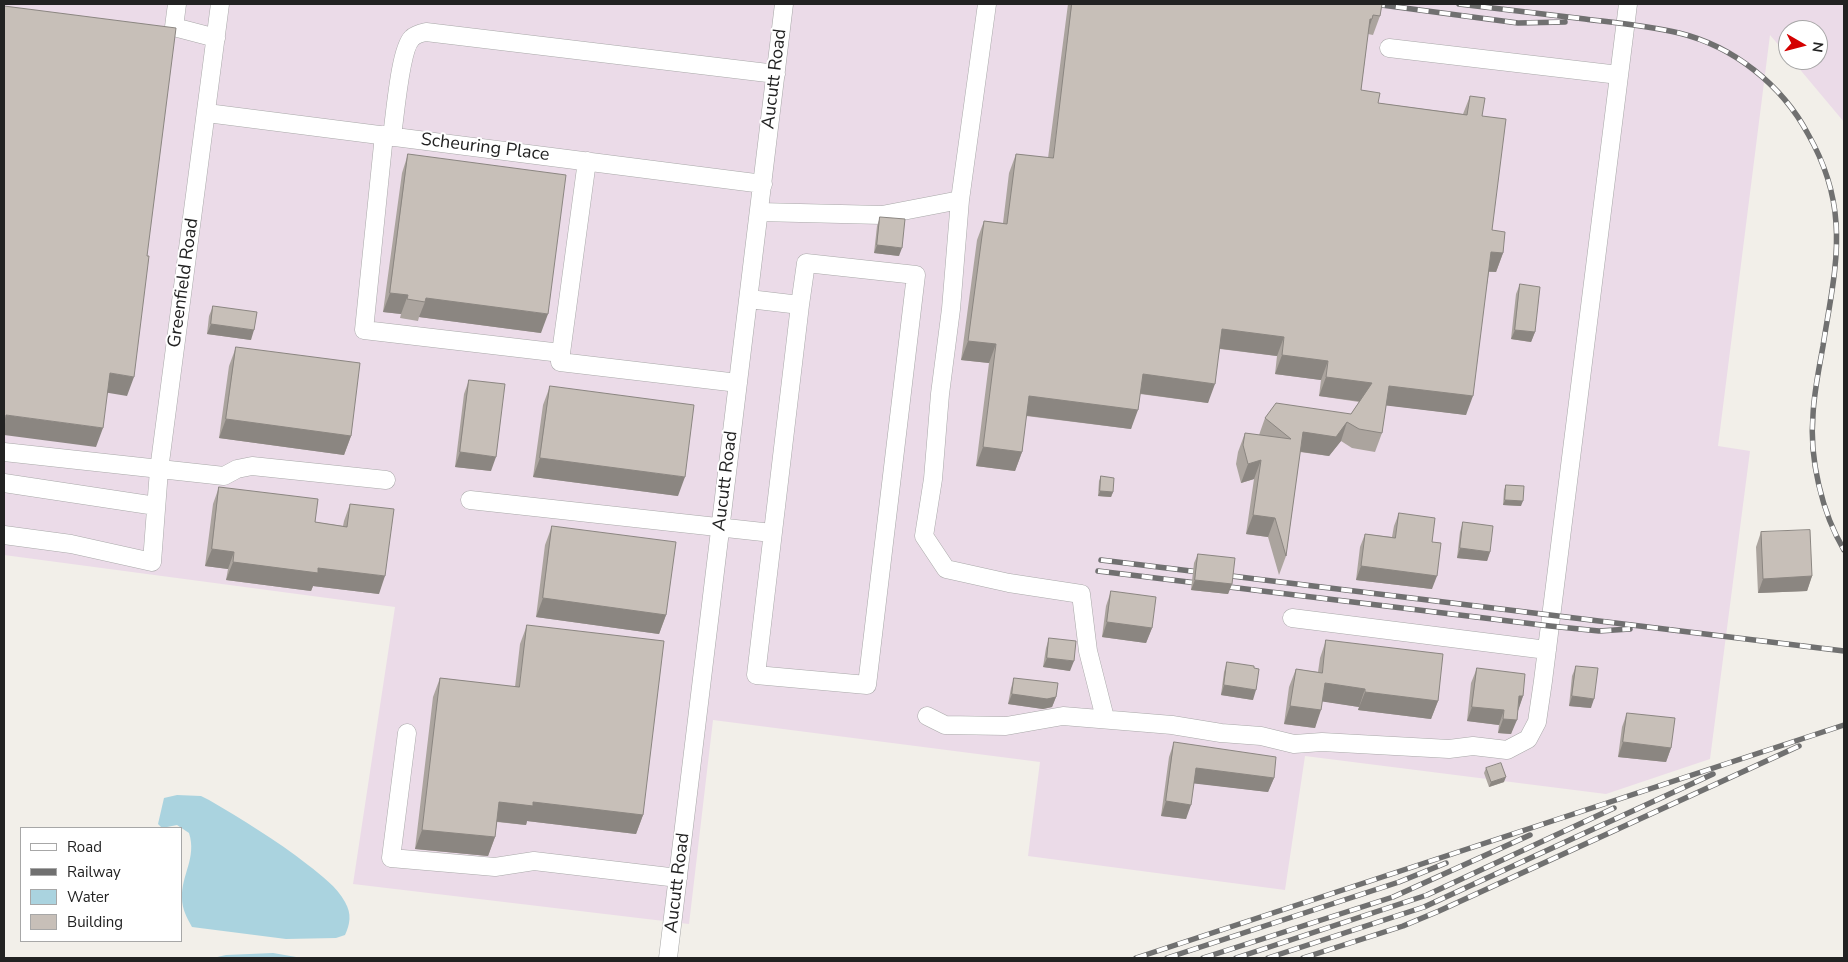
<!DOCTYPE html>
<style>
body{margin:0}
#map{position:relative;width:1848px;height:962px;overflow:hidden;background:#f2efe9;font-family:"Nunito Sans",sans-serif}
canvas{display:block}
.frame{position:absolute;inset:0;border:5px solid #222;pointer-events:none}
.legend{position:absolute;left:20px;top:827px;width:162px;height:115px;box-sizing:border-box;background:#fff;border:1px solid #a7a7a7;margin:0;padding:6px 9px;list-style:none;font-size:15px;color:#222}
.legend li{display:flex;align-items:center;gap:10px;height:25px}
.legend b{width:25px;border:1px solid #a7a7a7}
.north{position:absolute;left:1778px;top:20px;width:50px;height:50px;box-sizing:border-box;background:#fff;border:1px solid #a7a7a7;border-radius:50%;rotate:98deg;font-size:14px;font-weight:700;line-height:20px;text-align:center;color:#222}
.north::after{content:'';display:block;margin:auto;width:18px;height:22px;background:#d40000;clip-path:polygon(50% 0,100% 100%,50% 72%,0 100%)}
</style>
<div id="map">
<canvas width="1848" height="962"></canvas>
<div class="frame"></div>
<ul class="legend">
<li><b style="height:6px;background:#fff"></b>Road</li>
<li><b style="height:6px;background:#707070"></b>Railway</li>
<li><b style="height:14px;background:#aad3df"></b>Water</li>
<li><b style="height:14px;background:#c7bfb8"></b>Building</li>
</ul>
<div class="north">N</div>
</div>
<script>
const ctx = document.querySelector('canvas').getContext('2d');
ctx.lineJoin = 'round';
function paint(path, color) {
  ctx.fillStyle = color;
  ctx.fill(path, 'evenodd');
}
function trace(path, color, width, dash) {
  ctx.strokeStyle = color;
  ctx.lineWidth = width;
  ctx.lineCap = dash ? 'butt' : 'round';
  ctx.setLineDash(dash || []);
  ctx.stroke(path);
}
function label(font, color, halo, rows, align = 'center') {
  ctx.font = font + ' "Nunito Sans",sans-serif';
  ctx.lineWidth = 4;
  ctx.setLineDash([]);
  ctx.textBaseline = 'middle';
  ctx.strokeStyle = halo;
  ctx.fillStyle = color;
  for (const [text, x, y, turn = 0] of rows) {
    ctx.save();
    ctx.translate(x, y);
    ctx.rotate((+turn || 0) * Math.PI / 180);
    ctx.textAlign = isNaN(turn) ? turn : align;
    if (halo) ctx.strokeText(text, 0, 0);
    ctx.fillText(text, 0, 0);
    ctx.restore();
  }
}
const industrial = new Path2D(`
 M4,4H1844V122L1792,60H1818V30H1788V56L1770,35L1718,446L1750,451L1710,759L1606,794L1305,756L1285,890L1028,856L1040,762L713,720L689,924L353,884L395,607L4,555Z`);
const water = new Path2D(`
 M177,795L201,796L209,800C243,820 276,840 308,865C321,875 337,887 345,902C352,914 350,924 345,935L336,938L286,939L192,927C187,918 182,909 182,898C181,875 197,858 189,833L177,825L162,828L158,824L164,798Z
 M273,953L302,958H213L226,955Z`);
const minor = new Path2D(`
 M177,4L174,27L216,38
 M1389,48L1619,75
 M207,113L763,184
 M384,135L364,330L561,353L587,161
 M392,136C395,117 400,49 412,38C416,34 421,33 426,32L776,74
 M960,200L951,309L940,394L933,479L924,536L946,569L1009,583L1081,594L1088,651L1105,718
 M759,212L882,215L960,200L987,4
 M749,299L800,305L806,263L916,275L867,685L756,675L800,305
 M561,353L560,362L738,383
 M4,452L224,476L237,469L252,466L386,480
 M4,483L156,506
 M470,500L772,533
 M4,535L71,544L152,562L159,470L220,4
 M1292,618L1547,650
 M927,716L945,725L1006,726L1063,716L1172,725L1221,733L1261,736L1294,744L1322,742L1449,749L1473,746L1507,750L1528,739L1537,722L1543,681L1628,4
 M407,733L391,858L495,867L534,861L678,878
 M668,958L784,4`);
const rail = new Path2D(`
 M1374,4L1518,23L1565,22
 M1459,4C1501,9 1543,14 1585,19C1617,23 1648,26 1679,33C1733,46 1782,85 1808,134C1824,162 1834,192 1836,223C1839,264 1829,306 1823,346C1819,369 1814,392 1813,415C1809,458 1822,513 1844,550
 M1101,560L1844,651
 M1098,571L1550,626L1599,631L1630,629
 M1136,958L1844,725
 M1167,958L1399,882L1446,863
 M1203,958L1393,897L1530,835
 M1236,958L1427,895L1614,808
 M1268,958L1424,907L1713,774
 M1303,958L1403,926L1439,911L1799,746`);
const wall = new Path2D(`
 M1068,4H1379L1380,16L1373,35L1368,34L1361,90L1378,103L1463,114L1470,96L1482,116L1492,230L1503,253L1496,272H1489L1466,415L1386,405L1382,433L1375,452L1352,448L1341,441L1329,456L1300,452L1286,556L1279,575L1268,537L1246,534L1254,479L1241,483L1236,464L1238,452L1245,433L1259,435L1265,418L1351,414L1359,402L1319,396L1321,380L1275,374L1277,356L1220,349L1208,403L1140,394L1131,429L1026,416L1022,452L1015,471L976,466L989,363L961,360L977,240L984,221L1003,223L1009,173L1016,154L1048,158Z
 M408,154L541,333L419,317L418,321L400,318L401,314L383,312L402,173Z
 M880,217L899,256L874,253L877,226Z
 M1520,284L1535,332L1531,342L1511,339L1516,294Z
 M213,306L251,340L207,334L209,316Z
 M236,347L351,436L344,455L219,438L229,366Z
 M469,380L491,471L455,467L464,394Z
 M550,386L678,496L533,477L543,405Z
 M1101,476L1113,492L1111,497L1098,496L1099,481Z
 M1506,485L1521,506L1503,505L1504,490Z
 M219,487L315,522L343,526L344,521L350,504L379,594L313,586L311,591L226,580L228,569L205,566L213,504Z
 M1399,513L1432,542V589L1356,580L1360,547L1365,534L1392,537L1394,526Z
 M1463,522L1490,552L1487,561L1457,558L1460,532Z
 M552,526L666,615L659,634L536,617L545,545Z
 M1761,532L1812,576L1807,591L1758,593L1756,547Z
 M1198,554L1232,584L1228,594L1191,590L1194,563Z
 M1111,591L1152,628L1146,643L1102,637L1106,606Z
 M527,625L643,815L636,834L527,821L526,825L497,822L495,837L488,856L415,849L433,697L440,678L515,687L520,644Z
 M1049,638L1070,671L1043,667L1046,648Z
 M1326,640L1438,701L1431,719L1358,710L1359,707L1322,701L1315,728L1284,724L1289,687L1296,669L1318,672L1320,658Z
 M1227,662L1253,700L1221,695L1224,672Z
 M1576,666L1591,708L1569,706L1572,676Z
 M1477,668L1523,696L1518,710L1511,734L1498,733L1499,725L1467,721L1471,683Z
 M1014,678L1056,697L1052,707L1043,709L1008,704L1011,688Z
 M1627,713L1671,748L1666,762L1618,757L1622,727Z
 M1174,742L1274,778L1268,792L1194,783L1186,819L1161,816L1169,757Z
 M1486,768L1504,782L1489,787L1484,773Z`);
const shadedWall = new Path2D(`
 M1370,19H1372L1366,38Z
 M877,245L902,248L899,256L874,253Z
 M1491,252L1503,253L1496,272L1484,271Z
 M390,293L408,295L401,314L383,312Z
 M426,298L548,314L541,333L419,317L425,302Z
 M211,324L254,330L251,340L207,334Z
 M1222,329L1284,337L1277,356L1215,348Z
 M1515,330L1535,332L1531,342L1511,339Z
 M968,341L996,344L989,363L961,360Z
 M1282,355L1328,361L1321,380L1275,374Z
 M110,373L134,377L127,396L103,392Z
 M1143,374L1215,384L1208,403L1136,393Z
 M1326,377L1372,383L1365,402L1319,396Z
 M1389,386L1473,396L1466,415L1382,405Z
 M1029,396L1138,410L1131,429L1022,415Z
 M6,415L103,428L96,447L4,435V420Z
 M226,419L351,436L344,455L219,438Z
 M1347,422L1341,441L1329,456L1296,451L1303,432Z
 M983,447L1022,452L1015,471L976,466Z
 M460,452L496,457L491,471L455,467Z
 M540,458L685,477L678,496L533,477Z
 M1261,460L1254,479L1241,483L1248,464Z
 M1100,491L1113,492L1111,497L1098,496Z
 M1505,500L1523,501L1521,506L1503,505Z
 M1253,515L1275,518L1268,537L1246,534Z
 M1460,548L1490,552L1487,561L1457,558Z
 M212,549L234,552L228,569L205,566Z
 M233,562L318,568L385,576L379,594L313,586L311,591L226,580Z
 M1361,566L1437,576L1432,589L1356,580Z
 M1812,576L1807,591L1758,593L1763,579Z
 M1195,580L1232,584L1228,594L1191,590Z
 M543,598L666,615L659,634L536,617Z
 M1107,622L1152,628L1146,643L1102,637Z
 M1047,658L1074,661L1070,671L1043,667Z
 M1325,683L1365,689L1359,707L1319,701Z
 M1224,685L1256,690L1253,700L1221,695Z
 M1365,692L1438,701L1431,719L1358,710Z
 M1012,694L1056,697L1052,707L1043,709L1008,704Z
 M1519,696H1523L1518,711Z
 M1572,696L1594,699L1591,708L1569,706Z
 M1290,706L1321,710L1315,728L1284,724Z
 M1472,707L1504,710L1499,725L1467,721Z
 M1503,719L1517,720L1511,734L1498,733Z
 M1623,742L1671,748L1666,762L1618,757Z
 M1196,768L1274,778L1268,792L1190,783Z
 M1506,777L1504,782L1489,787L1491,782Z
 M1166,801L1191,805L1186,819L1161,816Z
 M499,802H533L643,815L636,834L527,821L526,825L492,821Z
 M422,830L495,837L488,856L415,849Z`);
const building = new Path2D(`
 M1072,4H1382L1380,16L1373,15L1372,19H1370L1361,90L1380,93L1378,103L1467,115L1470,96L1485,98L1482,116L1506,119L1492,230L1505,232L1503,253L1491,252L1473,396L1389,386L1382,433L1359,429L1347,422L1336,437L1303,432L1286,556L1275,518L1253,515L1261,460L1248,464L1243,445L1245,433L1291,439L1265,418L1276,403L1351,414L1372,383L1326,377L1328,361L1282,355L1284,337L1222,329L1215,384L1143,374L1138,410L1029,396L1022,452L983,447L996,344L968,341L984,221L1007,224L1016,154L1053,158Z
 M4,6L176,28L147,256H149L134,377L110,373L103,428L6,415L5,424H4Z
 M408,154L566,175L548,314L426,298L425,302L407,299L408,295L390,293Z
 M880,217L905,219L902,248L877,245Z
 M1520,284L1540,287L1535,332L1515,330Z
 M213,306L257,312L254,330L211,324Z
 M236,347L360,363L351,436L226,419Z
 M469,380L505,384L496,457L460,452Z
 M550,386L694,405L685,477L540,458Z
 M1101,476L1114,478L1113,492L1100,491Z
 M1506,485L1524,486L1523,501L1505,500Z
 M219,487L318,499L315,522L347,527L350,504L394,509L385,576L318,568V573L233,562L234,552L212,549Z
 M1399,513L1435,518L1432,542L1441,543L1437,576L1361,566L1365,534L1395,538Z
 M1463,522L1493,526L1490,552L1460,548Z
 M552,526L676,542L666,615L543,598Z
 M1810,530L1812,576L1763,579L1761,532Z
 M1198,554L1235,558L1232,584L1195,580Z
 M1111,591L1156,597L1152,628L1107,622Z
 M527,625L664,641L643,815L533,802V806L499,802L495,837L422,830L440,678L519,687Z
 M1049,638L1076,641L1074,661L1047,658Z
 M1326,640L1443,654L1438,701L1365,692V689L1325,683L1321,710L1290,706L1296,669L1322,673Z
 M1227,662L1254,666V668L1259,669L1256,690L1224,685Z
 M1576,666L1598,668L1594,699L1572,696Z
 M1477,668L1525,674L1523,696H1519L1517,720L1503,719L1504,710L1472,707Z
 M1014,678L1058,683L1056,697L1047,699L1012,694Z
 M1627,713L1675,718L1671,748L1623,742Z
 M1174,742L1276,757L1274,778L1196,768L1191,805L1166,801Z
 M1501,763L1506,777L1491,782L1486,768Z`);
const streetNames = [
 ["Aucutt Road",775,79,-83],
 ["Scheuring Place",485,148,7],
 ["Greenfield Road",184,283,-82],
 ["Aucutt Road",726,481,-83],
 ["Aucutt Road",678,883,-83]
];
paint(industrial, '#ebdbe8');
paint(water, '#aad3df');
trace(minor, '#a9a9a9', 19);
trace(minor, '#fff', 18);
trace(rail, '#707070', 5.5);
trace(rail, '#fff', 4, [11]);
paint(wall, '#aba49e');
paint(shadedWall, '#8b8681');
paint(building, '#c7bfb8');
trace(building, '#8b8681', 1);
label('18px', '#222', '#fff', streetNames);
</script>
